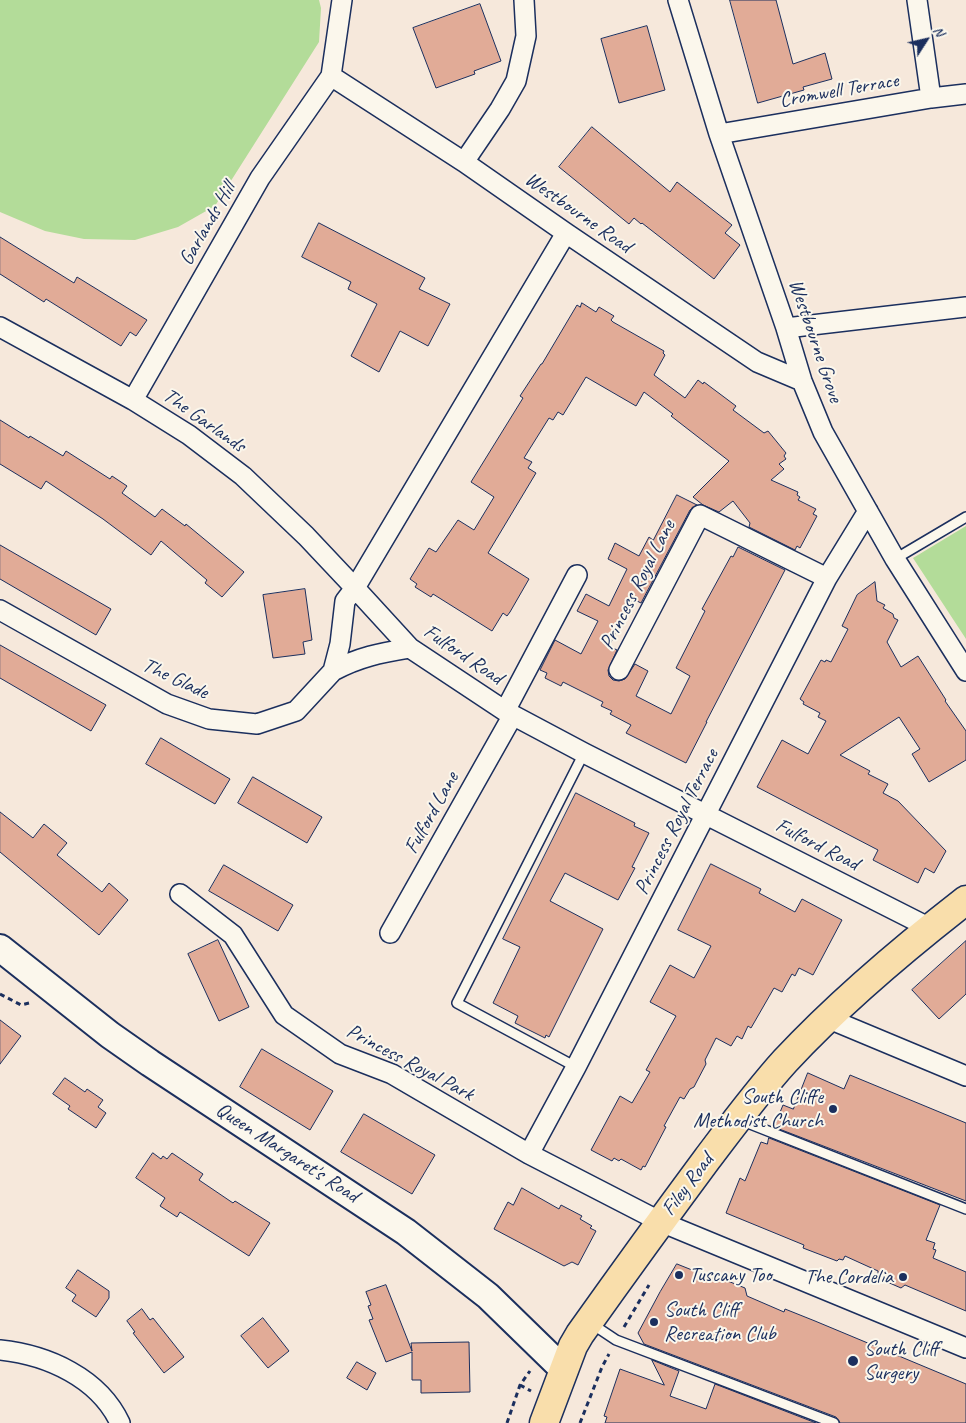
<!DOCTYPE html>
<style>
body{margin:0}
#map{position:relative;width:966px;height:1423px;overflow:hidden;background:#f6e8db;font-family:Caveat,sans-serif}
canvas{display:block}
.north{position:absolute;left:901px;top:15px;width:50px;height:50px;-webkit-text-stroke:4px #fbf7ec;paint-order:stroke;rotate:55deg;font-size:14px;font-weight:700;line-height:20px;text-align:center;color:#1b2f5e}
.north::after{content:'';display:block;margin:auto;width:18px;height:22px;background:#1b2f5e;clip-path:polygon(50% 0,100% 100%,50% 72%,0 100%)}
</style>
<div id="map">
<canvas width="966" height="1423"></canvas>
<div class="north">N</div>
</div>
<script>
const ctx = document.querySelector('canvas').getContext('2d');
ctx.lineJoin = 'round';
function paint(path, color) {
  ctx.fillStyle = color;
  ctx.fill(path, 'evenodd');
}
function trace(path, color, width, dash) {
  ctx.strokeStyle = color;
  ctx.lineWidth = width;
  ctx.lineCap = dash ? 'butt' : 'round';
  ctx.setLineDash(dash || []);
  ctx.stroke(path);
}
function label(font, color, halo, rows, align = 'center') {
  ctx.font = font + ' Caveat,sans-serif';
  ctx.lineWidth = 4;
  ctx.setLineDash([]);
  ctx.textBaseline = 'middle';
  ctx.strokeStyle = halo;
  ctx.fillStyle = color;
  for (const [text, x, y, turn = 0] of rows) {
    ctx.save();
    ctx.translate(x, y);
    ctx.rotate((+turn || 0) * Math.PI / 180);
    ctx.textAlign = isNaN(turn) ? turn : align;
    if (halo) ctx.strokeText(text, 0, 0);
    ctx.fillText(text, 0, 0);
    ctx.restore();
  }
}
const green = new Path2D(`
 M0,0H319L321,8L319,42L215,206L178,227L135,240L84,239L45,231L0,212Z
 M966,526V639L913,558Z`);
const building = new Path2D(`
 M730,0H776L793,64L825,53L832,79L803,87L804,90L758,103Z
 M480,4L501,61L474,71L475,74L436,88L413,28Z
 M647,26L665,90L619,103L601,39Z
 M592,127L670,192L677,182L732,225L725,233L740,245L714,279L642,223L641,224L634,218L629,224L559,167Z
 M319,223L425,278L419,289L450,304L428,346L400,331L379,372L351,356L377,304L348,289L351,282L302,257Z
 M0,237L74,283L77,277L147,320L136,336L130,332L121,346L46,299L44,302L0,274Z
 M582,303L596,312L599,307L614,316L611,320L613,322L664,351L663,353L665,355L654,375L685,398L698,380L703,384L704,382L736,406L733,410L764,433L768,431L786,453L784,456L786,459L779,464L784,469L771,480L798,492L797,495L800,497L798,500L816,509L813,514L817,516L800,548L797,546L795,550L749,527L750,523L733,501L719,512L703,505L693,497L729,461L671,416L673,414L644,392L636,406L586,377L563,415L558,412L553,420L549,418L524,458L532,462L528,468L536,473L488,553L529,579L510,612L507,616L503,613L492,631L433,594L431,597L415,587L417,584L410,579L429,548L436,552L458,520L474,530L494,497L471,482L523,398L520,396L541,364H542L577,305L580,307Z
 M0,420L29,438L30,436L63,456L66,451L110,479L112,476L127,486L122,493L155,517L162,509L185,526L186,524L244,572L222,597L205,583L207,580L161,541L151,555L103,519L46,481L41,489L0,464Z
 M677,495L697,505L690,510L641,603L633,599L609,646L617,650L608,670L609,676L613,680L619,681L625,679L635,664L648,671L636,696L671,714L690,676L676,668L705,611L702,609L731,556L733,557L738,547L785,570L706,722H707L686,763L626,733L631,725L610,714L612,711L601,706L603,702L563,682L561,686L545,678L547,673L540,670L555,640L581,654L598,621L577,611L586,594L609,606L627,569L608,559L615,543L639,556L649,537L653,540Z
 M0,545L111,609L96,635L0,579Z
 M875,582L877,601L885,605L883,608L893,614L894,618L898,620L887,642L901,667L918,656L946,700L945,701L966,731V760L929,782L912,754L920,749L899,717L840,755L870,771L868,774L888,784L883,793L898,801L946,851L934,873L925,868L918,883L873,860L878,850L757,787L782,740L808,754L826,721L818,717L820,713L803,704L804,702L800,699L821,660L825,662L826,660L831,662L848,629L842,626L857,595Z
 M305,589L312,640L303,642L305,654L273,658L263,595Z
 M0,645L106,705L91,731L0,678Z
 M161,738L230,779L215,804L146,764Z
 M253,777L322,817L307,843L238,803Z
 M576,793L635,823L634,826L649,833L632,867L635,868L618,900L565,873L550,901L603,929L549,1037L546,1035L545,1038L515,1023L518,1016L493,1003L520,947L503,939Z
 M0,812L33,838L44,824L67,843L57,855L102,892L109,883L128,900L99,935L0,852Z
 M711,864L761,889L759,893L795,912L802,899L842,920L813,975L799,968L795,976L792,974L782,992L774,988L751,1028L748,1026L742,1039L737,1036L731,1046L716,1038L705,1060L706,1064L696,1083L694,1087L690,1089L684,1099L680,1097L664,1126L666,1127L645,1167L643,1166L641,1170L621,1159L619,1161L614,1158L612,1161L591,1150L620,1096L632,1103L650,1072L646,1070L676,1016L650,1002L670,965L694,978L711,946L678,930Z
 M224,865L293,905L278,931L209,891Z
 M218,940L249,1007L219,1021L188,954Z
 M966,941V994L939,1019L912,990Z
 M0,1020L21,1036L0,1064Z
 M262,1049L333,1091L310,1130L240,1087Z
 M808,1073L844,1089L850,1075L966,1123V1201L774,1127L783,1105L793,1109Z
 M65,1078L85,1092L87,1089L103,1100L98,1107L106,1113L96,1128L68,1109L70,1106L53,1094Z
 M364,1114L435,1155L412,1194L341,1152Z
 M769,1138L940,1205L926,1240L935,1243L933,1249L936,1250L933,1258L966,1272V1311L905,1285L901,1288L878,1278V1271L845,1256L843,1260L839,1259L837,1261L803,1248L804,1245L726,1213L740,1178L745,1181L761,1142L767,1144Z
 M153,1153L161,1159L163,1156L167,1159L172,1153L203,1174L199,1180L233,1203L235,1201L270,1223L249,1256L180,1212L177,1217L160,1206L165,1198L136,1178Z
 M522,1188L559,1209L561,1205L582,1216L580,1219L592,1226L590,1228L596,1231L578,1265L572,1262L564,1266L494,1229L508,1202L513,1205Z
 M677,1264L717,1280L718,1277L745,1288L747,1296L784,1312L785,1309L815,1321L966,1384V1423H840L836,1417L644,1344L638,1333L660,1292Z
 M78,1270L109,1291V1298L96,1317L72,1301L76,1295L66,1288Z
 M386,1285L412,1351L411,1343L469,1342L470,1392L421,1393V1380H412V1352L386,1362L369,1320L373,1319L368,1306L371,1305L366,1292Z
 M142,1309L150,1320L153,1318L184,1357L164,1373L133,1333L135,1332L127,1321Z
 M263,1318L289,1351L268,1368L241,1336Z
 M652,1360L679,1371L670,1396L706,1409L715,1384L816,1423H605L607,1417L604,1416L620,1369L664,1385Z
 M357,1362L376,1373L367,1390L347,1378Z`);
const path = new Path2D(`
 M0,994L21,1005L29,1003
 M624,1327L649,1285
 M520,1385L531,1391
 M507,1423L520,1385L530,1371
 M580,1423L602,1367L609,1354`);
const lane = new Path2D(`
 M895,559L966,517
 M576,1067L457,1003L584,753
 M740,1120L966,1209
 M592,1324L616,1340L834,1423`);
const street = new Path2D(`
 M678,0L719,134L786,328L802,381L823,432L895,559L966,671
 M917,0L931,98
 M331,76L464,162L566,233L757,362L802,381
 M719,134L931,98L966,94
 M464,162L500,109L516,81L526,36L524,0
 M566,233L355,588L410,648L505,711L584,753L930,928
 M0,327L133,400L189,435L243,476L306,536L355,588L345,601L340,644L333,671L296,711L257,724L209,719L167,704L0,610
 M786,328L966,307
 M133,400L260,178L331,76L342,0
 M619,670L700,515L827,578
 M333,671C359,657 380,653 410,648
 M505,711L577,575
 M180,894L233,935L284,1015L340,1054L392,1074L529,1154L661,1222L966,1348
 M390,933L513,715
 M827,1018L966,1076
 M529,1154L576,1067L827,578L868,511
 M0,1350C48,1355 99,1378 120,1423`);
const secondary = new Path2D(`
 M0,948L110,1035L150,1063L406,1232L488,1296L564,1370`);
const highway = new Path2D(`
 M544,1423L573,1346L580,1334C622,1275 664,1217 707,1159C732,1126 757,1092 785,1061C839,1003 903,949 966,900`);
const markers = [
 [833,1109,5,"#1b2f5e"],
 [679,1275,5,"#1b2f5e"],
 [903,1277,5,"#1b2f5e"],
 [654,1322,5,"#1b2f5e"],
 [853,1361,6,"#1b2f5e"]
];
const streetNames = [
 ["Cromwell Terrace",839,91,-10],
 ["Westbourne Road",578,213,35],
 ["Garlands Hill",208,224,-60],
 ["Westbourne Grove",815,341,71],
 ["The Garlands",204,421,35],
 ["Princess Royal Lane",638,585,-63],
 ["Fulford Road",463,655,34],
 ["The Glade",175,679,25],
 ["Fulford Lane",432,813,-61],
 ["Princess Royal Terrace",677,822,-63],
 ["Fulford Road",817,845,27],
 ["Princess Royal Park",410,1063,28],
 ["Queen Margaret's Road",287,1153,33],
 ["Filey Road",688,1185,-53]
];
const poiNames = [
 ["South Cliffe",823,1097,"right"],
 ["Methodist Church",823,1121,"right"],
 ["Tuscany Too",689,1275],
 ["The Cordelia",893,1277,"right"],
 ["South Cliff",664,1310],
 ["Recreation Club",664,1334],
 ["South Cliff",864,1349],
 ["Surgery",864,1373]
];
paint(green, '#b3dc99');
paint(building, '#e1ab97');
trace(building, '#1b2f5e', 1);
trace(lane, '#1b2f5e', 12);
trace(street, '#1b2f5e', 22);
trace(secondary, '#1b2f5e', 30);
trace(highway, '#1b2f5e', 31);
trace(path, '#1b2f5e', 3, [5, 4]);
trace(lane, '#fbf7ec', 9);
trace(street, '#fbf7ec', 19);
trace(secondary, '#fbf7ec', 26);
trace(highway, '#f9deab', 28);
for (const [x, y, r, color] of markers) {
  const dot = new Path2D();
  dot.arc(x, y, r, 0, 2 * Math.PI);
  ctx.fillStyle = color;
  ctx.fill(dot);
  trace(dot, '#fbf7ec', 2);
}
label('21px', '#1b2f5e', '#fbf7ec', streetNames);
label('21px', '#1b2f5e', '#fbf7ec', poiNames, 'left');
</script>
